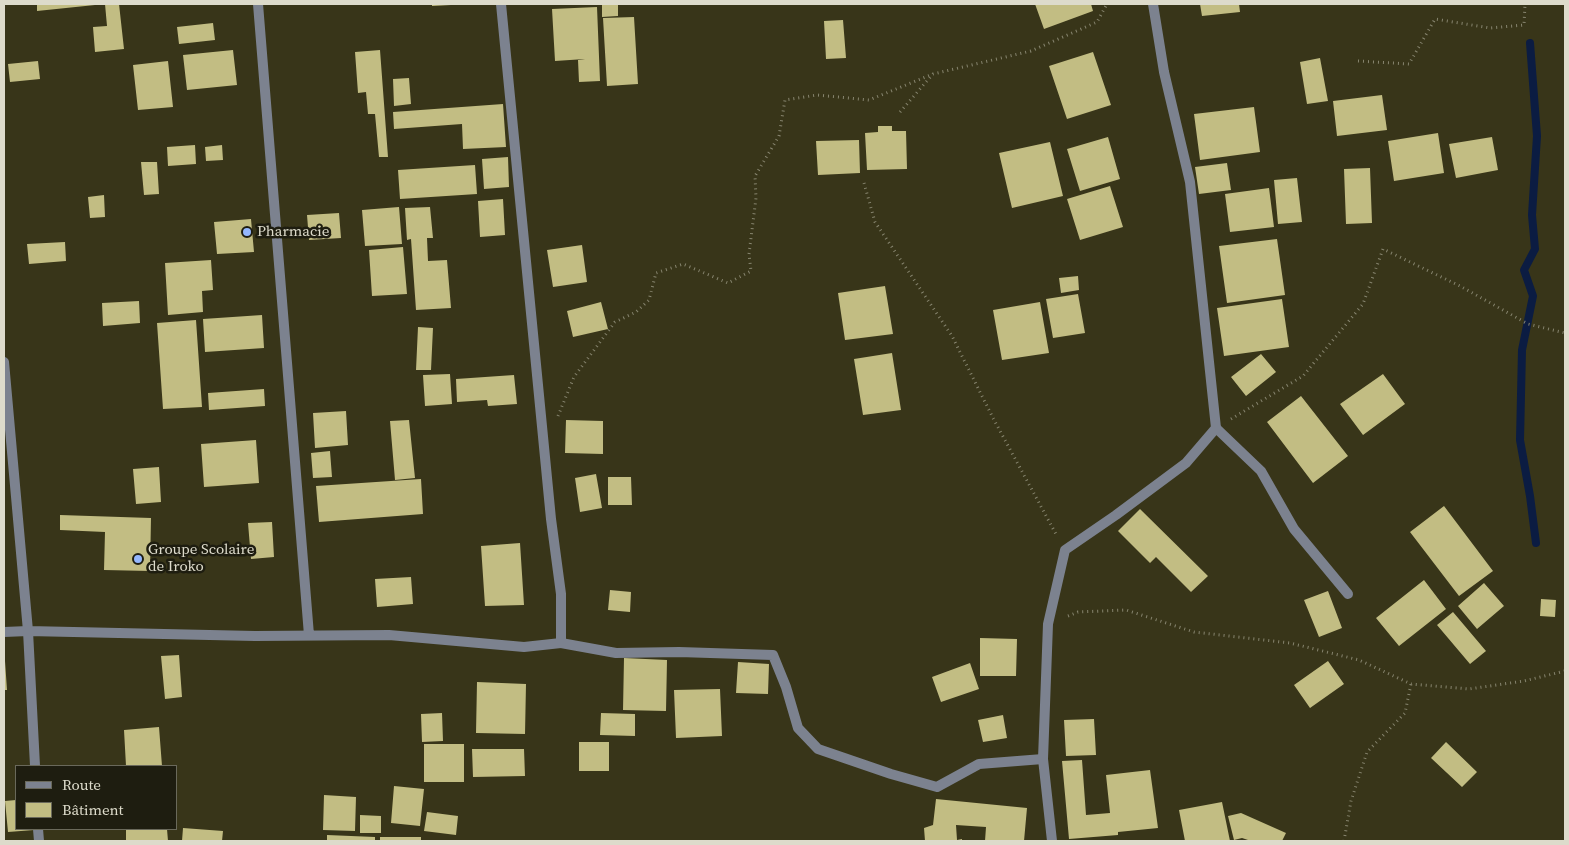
<!DOCTYPE html>
<meta charset="utf-8">
<style>
body{margin:0}
#map{position:relative;width:1569px;height:845px;overflow:hidden;background:#383519;font-family:"Source Serif 4",serif}
canvas{display:block}
.frame{position:absolute;inset:0;border:5px solid #dddbcb;pointer-events:none}
.legend{position:absolute;left:15px;top:765px;width:162px;height:65px;box-sizing:border-box;background:#1e1d10;border:1px solid #6a695b;margin:0;padding:6px 9px;list-style:none;font-size:15px;color:#dddbcb}
.legend li{display:flex;align-items:center;gap:10px;height:25px}
.legend b{width:25px;border:1px solid #6a695b}
</style>
<div id="map">
<canvas width="1569" height="845"></canvas>
<div class="frame"></div>
<ul class="legend">
<li><b style="height:6px;background:#7c828f"></b>Route</li>
<li><b style="height:14px;background:#c2bd83"></b>Bâtiment</li>
</ul>
</div>
<script>
const ctx = document.querySelector('canvas').getContext('2d');
ctx.lineJoin = 'round';
function trace(path, color, width, dash) {
  ctx.strokeStyle = color;
  ctx.lineWidth = width;
  ctx.lineCap = dash ? 'butt' : 'round';
  ctx.setLineDash(dash || []);
  ctx.stroke(path);
}
function paint(path, color) {
  ctx.fillStyle = color;
  ctx.fill(path, 'evenodd');
}
function label(font, color, halo, rows, align = 'center') {
  ctx.font = font + ' "Source Serif 4",serif';
  ctx.lineWidth = 5;
  ctx.setLineDash([]);
  ctx.textBaseline = 'middle';
  ctx.strokeStyle = halo;
  ctx.fillStyle = color;
  for (const [text, x, y, turn = 0] of rows) {
    ctx.save();
    ctx.translate(x, y);
    ctx.rotate((+turn || 0) * Math.PI / 180);
    ctx.textAlign = isNaN(turn) ? turn : align;
    if (halo) ctx.strokeText(text, 0, 0);
    ctx.fillText(text, 0, 0);
    ctx.restore();
  }
}
const stream = new Path2D(`
 M1530,43L1537,136L1532,215L1535,249L1524,270L1533,296L1522,350L1520,440L1530,496L1536,543`);
const building = new Path2D(`
 M37,4H95V5L37,11Z
 M105,4H119L124,49L95,52L93,27L107,26Z
 M432,4H451V5L432,6Z
 M602,4H618V16L602,17Z
 M1035,4H1091L1093,11L1044,29Z
 M1200,4H1239L1240,12L1202,16Z
 M597,7L600,81L579,82L578,60L585,59L555,61L552,9Z
 M634,17L638,84L607,86L603,18Z
 M843,20L846,58L826,59L824,21Z
 M213,23L215,40L179,44L177,27Z
 M233,50L237,85L187,90L183,55Z
 M380,50L388,157H379L375,114H368L366,92L358,93L355,52Z
 M1093,52L1111,105L1067,119L1049,66Z
 M1320,58L1328,101L1307,104L1300,62Z
 M38,61L40,79L10,82L8,64Z
 M168,61L173,107L138,110L133,65Z
 M409,78L411,104L394,106L393,79Z
 M1382,95L1387,130L1337,136L1333,101Z
 M503,104L506,147L463,149L462,124L394,129L393,112Z
 M1254,107L1260,152L1200,160L1194,114Z
 M878,126H892V131H906L907,169L867,170L865,133L878,132Z
 M1438,133L1444,173L1394,181L1388,141Z
 M1108,137L1120,179L1080,191L1067,149Z
 M1492,137L1498,170L1456,178L1449,144Z
 M859,140L860,173L818,175L816,141Z
 M1050,142L1063,196L1012,208L999,153Z
 M195,145L196,164L168,166L167,147Z
 M222,145L223,160L206,161L205,147Z
 M508,157L509,187L484,189L482,159Z
 M141,162H157L159,194L144,195Z
 M1227,163L1231,190L1199,194L1195,167Z
 M475,165L477,194L400,199L398,170Z
 M1370,168L1372,223L1346,224L1344,169Z
 M1297,178L1302,222L1278,224L1274,180Z
 M1110,186L1123,227L1080,240L1067,199Z
 M1269,188L1274,227L1230,232L1225,194Z
 M104,195L105,217L90,218L88,197Z
 M503,199L505,235L480,237L478,201Z
 M399,207L402,244L365,246L362,210Z
 M430,207L433,238H427L428,261L447,260L451,308L416,310L411,239L407,240L405,208Z
 M339,213L341,238L309,240L307,215Z
 M251,219L254,252L217,254L214,222Z
 M1277,239L1285,295L1227,303L1219,246Z
 M65,242L66,261L29,264L27,244Z
 M582,245L587,282L553,287L547,250Z
 M403,247L407,294L372,296L369,250Z
 M211,260L213,290L202,291L203,312L168,315L165,263Z
 M1078,276L1079,290L1061,293L1059,278Z
 M885,286L893,334L845,340L838,293Z
 M1078,294L1085,333L1053,338L1046,299Z
 M1282,299L1289,347L1224,356L1217,308Z
 M139,301L140,323L103,326L102,303Z
 M601,302L608,329L573,337L567,311Z
 M1040,302L1049,353L1002,360L993,310Z
 M262,315L264,348L205,352L203,319Z
 M196,320L202,407L163,409L157,323Z
 M418,327L433,328L431,370H416Z
 M892,353L901,410L863,415L854,359Z
 M1261,354L1276,372L1246,396L1231,377Z
 M450,374L452,404L425,406L423,375Z
 M1383,374L1405,404L1363,435L1340,404Z
 M514,375L517,404L488,406L487,400L457,402L456,379Z
 M264,389L265,406L209,410L208,393Z
 M1301,396L1348,456L1313,483L1267,422Z
 M346,411L348,445L315,448L313,413Z
 M409,420L415,478L395,480L390,421Z
 M566,420L603,421V454L565,453Z
 M256,440L259,483L204,487L201,444Z
 M330,451L332,477L313,478L311,453Z
 M159,467L161,502L136,504L133,469Z
 M596,474L602,508L580,512L575,478Z
 M608,477H631L632,505H608Z
 M421,479L423,514L319,522L316,486Z
 M1444,506L1493,571L1459,596L1410,532Z
 M1140,509L1208,576L1191,592L1156,557L1150,563L1118,531Z
 M60,515L151,518L150,571L104,570L105,532L60,530Z
 M272,522L274,557L251,559L248,523Z
 M520,543L524,605L485,606L481,546Z
 M411,577L413,604L377,607L375,579Z
 M1424,580L1446,609L1399,646L1376,618Z
 M1484,583L1504,606L1477,629L1458,606Z
 M610,590L631,592L630,612L608,610Z
 M1328,591L1342,628L1319,637L1304,600Z
 M1541,599L1556,600L1555,617L1540,616Z
 M1453,612L1486,651L1470,664L1437,625Z
 M980,638L1017,639L1016,676H980Z
 M179,655L182,697L165,699L161,656Z
 M624,658L667,660L666,711L623,710Z
 M4,661H5L7,690H4Z
 M1328,661L1344,684L1310,708L1294,685Z
 M738,662L769,664L768,694L736,693Z
 M970,663L979,689L941,702L932,677Z
 M477,682L526,684L525,734L476,733Z
 M720,689L722,736L676,738L674,690Z
 M442,713L443,741L422,742L421,714Z
 M601,713L635,714V736L600,735Z
 M1003,715L1007,738L983,742L978,720Z
 M1094,719L1096,755L1066,756L1064,720Z
 M159,727L162,766H126L124,730Z
 M579,742H609V771H579Z
 M1446,742L1477,772L1462,787L1431,758Z
 M424,744H464V782H424Z
 M472,749H524L525,776L473,777Z
 M1082,760L1086,815L1110,813L1106,775L1150,770L1158,828L1118,832V835L1069,839L1062,761Z
 M394,786L424,789L420,826L391,823Z
 M324,795L356,797L355,831L323,830Z
 M936,799L1027,808L1024,841H985L986,827L956,825L957,840L962,839V841H925L924,828L933,825Z
 M16,800V829H34V830L8,832L5,801Z
 M1222,802L1230,841H1185L1179,810Z
 M427,812L458,816L456,835L424,831Z
 M1241,813L1286,833L1282,841H1251L1242,838L1234,840L1228,816Z
 M360,815L381,816V833H360Z
 M183,828L223,831L222,841H182Z
 M126,829H167L168,841H126Z
 M327,835L375,837V841H327Z
 M380,837H421V841H380Z`);
const path = new Path2D(`
 M1358,61L1409,64L1435,19L1490,28L1524,25L1525,4
 M900,112L933,74L1031,51L1097,22L1107,4
 M864,183L875,222L952,336L993,418L1057,536
 M558,416L574,377L615,322L636,312L649,300L656,273L683,264L728,283L751,271L749,254L756,198L755,176L779,136L785,100L817,95L869,100L933,74
 M1231,419L1303,376L1363,304L1383,249L1460,286L1528,324L1565,333
 M1068,616L1078,612L1126,610L1194,632L1290,643L1359,660L1411,684L1469,689L1524,681L1565,671
 M1344,841L1351,801L1367,752L1405,713L1411,684`);
const service = new Path2D(`
 M1216,428L1261,471L1294,529L1348,594
 M561,643L616,653L679,652L773,655L786,687L798,728L818,749L891,774L937,787L979,764L1043,759`);
const minor = new Path2D(`
 M258,4L309,635
 M4,362L28,631L35,766
 M4,632L28,631L255,636L389,635L524,647L561,643V594L551,519L501,4
 M38,829L39,841
 M1052,841L1043,759L1048,624L1065,550L1116,515L1186,463L1216,428L1190,182L1164,72L1153,4`);
const markers = [
 [247,232,5,"#94b7fd"],
 [138,559,5,"#94b7fd"]
];
const poiNames = [
 ["Pharmacie",257,232],
 ["Groupe Scolaire",148,550],
 ["de Iroko",148,567]
];
trace(stream, '#0b1c42', 8);
paint(building, '#c2bd83');
trace(path, '#87856f', 3, [1, 4]);
trace(service, '#7c828f', 10);
trace(minor, '#7c828f', 10);
for (const [x, y, r, color] of markers) {
  const dot = new Path2D();
  dot.arc(x, y, r, 0, 2 * Math.PI);
  ctx.fillStyle = color;
  ctx.fill(dot);
  trace(dot, '#1e1d10', 2);
}
label('15px', '#dddbcb', '#1e1d10', poiNames, 'left');
</script>
